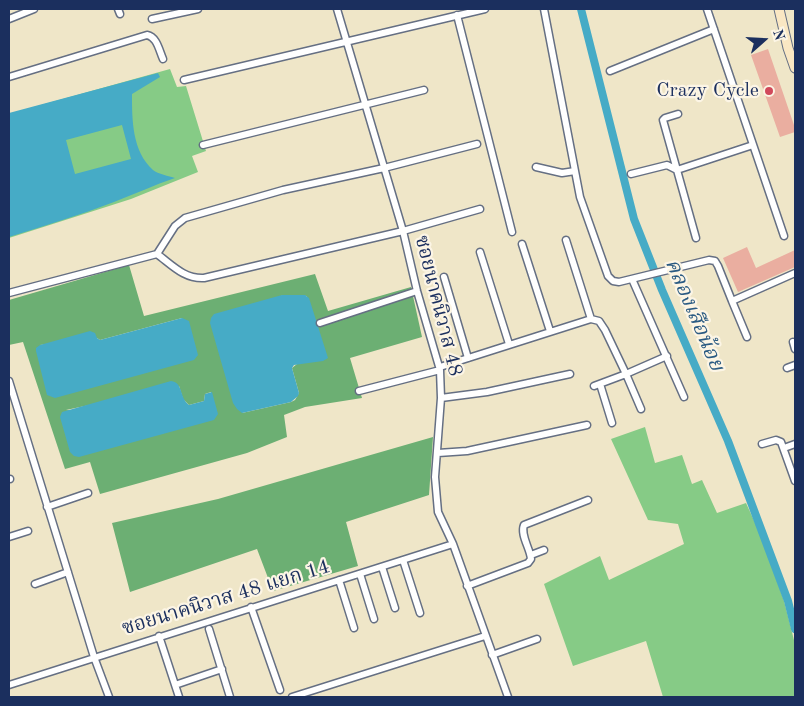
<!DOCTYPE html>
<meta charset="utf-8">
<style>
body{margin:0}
#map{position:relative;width:804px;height:706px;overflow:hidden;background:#efe6c8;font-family:"Old Standard TT",serif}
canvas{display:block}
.frame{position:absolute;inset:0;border:10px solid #1b2f5e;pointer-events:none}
.north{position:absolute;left:739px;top:15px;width:50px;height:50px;-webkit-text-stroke:4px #fcf5e5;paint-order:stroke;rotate:71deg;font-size:14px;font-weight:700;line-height:20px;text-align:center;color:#1b2f5e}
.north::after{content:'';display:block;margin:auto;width:18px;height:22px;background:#1b2f5e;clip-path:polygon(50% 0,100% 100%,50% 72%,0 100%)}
</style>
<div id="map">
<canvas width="804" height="706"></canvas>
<div class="frame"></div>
<div class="north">N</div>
</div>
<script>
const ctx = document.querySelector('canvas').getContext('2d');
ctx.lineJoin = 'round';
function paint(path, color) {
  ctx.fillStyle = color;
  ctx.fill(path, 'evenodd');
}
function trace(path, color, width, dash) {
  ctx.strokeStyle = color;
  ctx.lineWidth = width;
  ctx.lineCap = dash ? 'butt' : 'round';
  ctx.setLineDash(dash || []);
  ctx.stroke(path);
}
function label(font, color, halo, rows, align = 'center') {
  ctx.font = font + ' "Old Standard TT","Noto Serif Thai",serif';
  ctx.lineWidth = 4.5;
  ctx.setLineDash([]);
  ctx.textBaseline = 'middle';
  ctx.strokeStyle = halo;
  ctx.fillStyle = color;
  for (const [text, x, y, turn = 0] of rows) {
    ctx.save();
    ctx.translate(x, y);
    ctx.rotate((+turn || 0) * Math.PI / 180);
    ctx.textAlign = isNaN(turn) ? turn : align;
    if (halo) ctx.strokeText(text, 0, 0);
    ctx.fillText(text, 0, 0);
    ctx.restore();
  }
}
const green = new Path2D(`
 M170,69L177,87L186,86L206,151L192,156L198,172L131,199L9,238V114Z
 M645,427L655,463L682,455L692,484L702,480L717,513L746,503L762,538L784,601L795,644V697H663L646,641L573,666L544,584L600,556L609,580L684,544L678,524L648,520L611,439Z`);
const forest = new Path2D(`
 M129,265L144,316L315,274L328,311L411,287L422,337L350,358L362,398L305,407L284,415L287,437L247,453L100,494L90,462L65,469L23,342L9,345V300ZM282,295L307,296L297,364L292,368L299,393L295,400L291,402L242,413ZM182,318L194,360L40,345L97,338L100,340ZM179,386L183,399L189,405L204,401L205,394L211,392L214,420L66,410Z
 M433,437L429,495L346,522L358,566L273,591L257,549L130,592L112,523L218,499Z`);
const water = new Path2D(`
 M158,73L160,77L132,94C132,120 132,151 153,170C158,174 169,176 175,178C154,185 135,194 114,202C80,215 44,226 9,237V113ZM122,125L131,159L75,174L66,140Z
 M282,295H305L309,298L328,358L323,361L294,365L292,368L299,393L298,396L291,402L242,413L237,409L233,403L210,323L211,318L214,314Z
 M182,318L189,321L198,355L194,360L55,398L47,395L36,351V348L40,345L90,331L95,333L97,338L100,340Z
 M171,381C184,383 179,398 189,405L204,401L205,394L212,392L218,414L214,420L79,457L74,456L70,452L60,417L62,412Z`);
const canal = new Path2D(`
 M581,9L634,219L662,290L728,441L788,601L795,629`);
const building = new Path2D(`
 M768,49L795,128V132L780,137L751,55Z
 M747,247L756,268L795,250V267L738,292L723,258Z`);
const minor = new Path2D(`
 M118,9L120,14
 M337,9L403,231L417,291L440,370L441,398L435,477L438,512L453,544L508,697
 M544,9L580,197L608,276L613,281L619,282L709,260L715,261L718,266L732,301L795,273
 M707,9L784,236
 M457,15L512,232
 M9,19L34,9
 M152,19L198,9
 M610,71L714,29
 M9,77L147,35C157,37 159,50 163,59
 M184,80L485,9
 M678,114L665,118L663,120L696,238
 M203,145L424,90
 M536,167L562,173L575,171
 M631,174L667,165L677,170L753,145
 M566,240L591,319
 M522,244L550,331
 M480,252L509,344
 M157,254C172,265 184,279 204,278L403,231L480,209
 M444,277L468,358
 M632,279L684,397
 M9,293L157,254L175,226L185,218L283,190L384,168L477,144
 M732,301L747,337
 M320,323L417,291
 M793,342L795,349
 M440,367L591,319L599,321L605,330L626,374L667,356
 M787,368L795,365
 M9,381L94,657L109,697
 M600,384L612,423
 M594,386L626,374L641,409
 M359,391L440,370
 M441,398L487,392L570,374
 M762,444L776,440L781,442L795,481
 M784,448L795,444
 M438,453L467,451L587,425
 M9,479H10
 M47,507L88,493
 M9,537L28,531
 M531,555L544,550
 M403,560L420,613
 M382,567L395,608
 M360,574L374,619
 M339,580L354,628
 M35,584L68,572
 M467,586L528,563L531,559C530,548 520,535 524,525L588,500
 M251,607L280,690
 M209,629L230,697
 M159,636L179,697
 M492,655L537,639
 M9,685L453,544
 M175,685L222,669
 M292,697L485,636`);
const secondary = new Path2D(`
 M779,9L788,48L795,68`);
const markers = [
 [769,91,5,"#d1495b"]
];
const poiNames = [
 ["Crazy Cycle",759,91]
];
const streetNames = [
 ["ซอยนาคนิวาส 48",438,306,76],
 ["ซอยนาคนิวาส 48 แยก 14",226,598,-17]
];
const waterNames = [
 ["คลองเสือน้อย",694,315,67]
];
paint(green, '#86cb86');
paint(forest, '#6caf73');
paint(water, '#46abc6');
trace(canal, '#46abc6', 8);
paint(building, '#eaaea0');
trace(minor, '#656f83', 9);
trace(secondary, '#656f83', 11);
trace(minor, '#fff', 6);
trace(secondary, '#fae7c3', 9);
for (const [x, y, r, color] of markers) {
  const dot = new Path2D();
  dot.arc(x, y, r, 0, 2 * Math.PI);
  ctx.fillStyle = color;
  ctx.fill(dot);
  trace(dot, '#fcf5e5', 2);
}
label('20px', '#1b2f5e', '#fcf5e5', poiNames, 'right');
label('20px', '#1b2f5e', '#fcf5e5', streetNames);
label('italic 21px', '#2a5a82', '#fcf5e5', waterNames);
</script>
